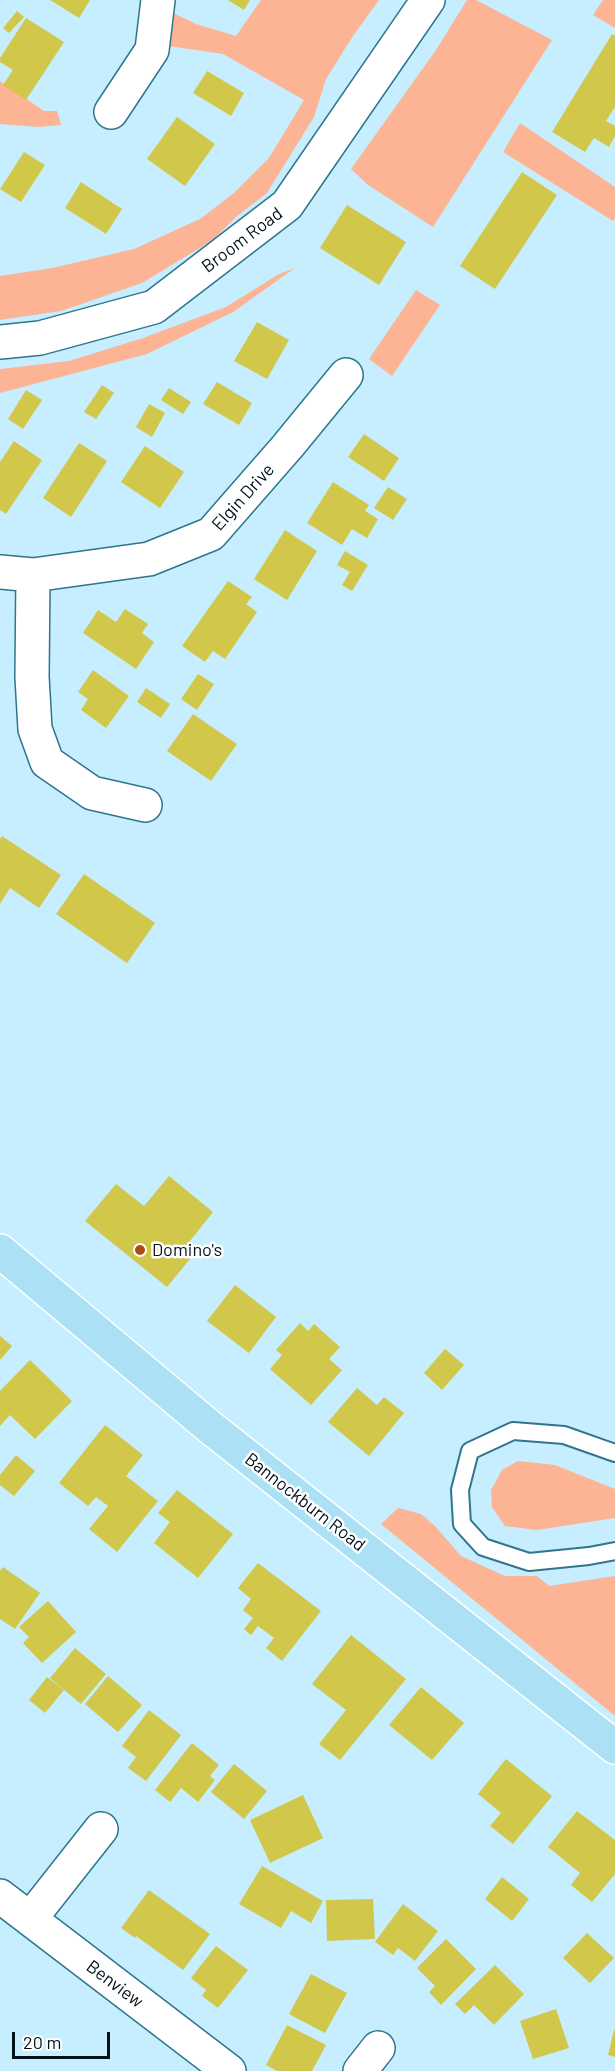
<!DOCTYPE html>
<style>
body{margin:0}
#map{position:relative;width:615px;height:2071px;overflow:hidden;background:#c6eeff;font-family:Barlow,sans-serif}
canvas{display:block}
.scale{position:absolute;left:12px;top:2032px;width:98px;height:27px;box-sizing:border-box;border:3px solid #00121a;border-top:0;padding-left:8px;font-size:18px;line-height:21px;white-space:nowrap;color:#00121a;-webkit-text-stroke:4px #fff;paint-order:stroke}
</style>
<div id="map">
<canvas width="615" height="2071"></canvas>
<div class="scale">20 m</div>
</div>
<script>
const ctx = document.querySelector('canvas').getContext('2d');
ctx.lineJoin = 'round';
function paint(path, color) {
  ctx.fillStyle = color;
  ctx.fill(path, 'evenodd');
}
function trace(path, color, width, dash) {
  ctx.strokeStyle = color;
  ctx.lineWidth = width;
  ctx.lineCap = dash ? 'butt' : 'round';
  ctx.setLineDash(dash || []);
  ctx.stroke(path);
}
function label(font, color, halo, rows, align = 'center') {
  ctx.font = font + ' Barlow,sans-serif';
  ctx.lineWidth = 5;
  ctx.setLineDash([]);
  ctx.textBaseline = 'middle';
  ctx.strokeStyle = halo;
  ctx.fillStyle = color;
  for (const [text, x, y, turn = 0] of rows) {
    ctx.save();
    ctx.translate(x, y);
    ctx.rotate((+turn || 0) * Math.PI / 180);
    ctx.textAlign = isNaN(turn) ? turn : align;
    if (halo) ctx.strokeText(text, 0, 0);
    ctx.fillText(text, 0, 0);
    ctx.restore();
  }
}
const green = new Path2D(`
 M261,0H379L353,36L326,79L314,117L267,193L236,217L213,240L142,283L61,311L0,320V276L52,268L134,249L200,219L234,193L269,158L304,100L223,54L162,45L171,12L196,24L236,36Z
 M467,0H476L552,40L433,227L368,185L351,169L436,50Z
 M603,0H615V28L593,15Z
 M0,81L44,111H57L61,125L39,127L0,124Z
 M520,123L615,187V218L613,221L503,152Z
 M295,268L233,312L147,354L0,393V369L69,361L143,338L226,307L279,274Z
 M416,290L440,305L392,376L369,359Z
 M518,1461L555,1465L615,1489V1518L537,1530L505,1526L492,1507L491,1490L502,1470Z
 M398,1508L421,1514L435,1526L461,1556L505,1576H537L549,1586L615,1576V1716L381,1524Z`);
const building = new Path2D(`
 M50,0H90L79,18Z
 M228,0H250L244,10Z
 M17,11L24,17L9,33L3,28Z
 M26,18L64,42L26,100L3,85L13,70L0,62V58Z
 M612,34L615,36V107L606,121L615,126V136L609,147L594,138L585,152L552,132Z
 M207,71L244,93L231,116L193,93Z
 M177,117L215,144L185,186L147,159Z
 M24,152L45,165L21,202L0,189Z
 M522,172L557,195L495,289L460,266Z
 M81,182L122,209L106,234L65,208Z
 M347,205L406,242L379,285L320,248Z
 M257,322L289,340L267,379L234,361Z
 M217,382L252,403L239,425L203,404Z
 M102,385L114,393L96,419L84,412Z
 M169,388L191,402L183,414L161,400Z
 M26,390L42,400L23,429L8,419Z
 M149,404L165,413L152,437L136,427Z
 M364,434L399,458L384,481L348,457Z
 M14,441L42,460L6,514L0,510V462Z
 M79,443L107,461L71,517L43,498Z
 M145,446L184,472L160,508L121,482Z
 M333,482L369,505L365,511L378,519L367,538L352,529L342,545L307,523Z
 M388,487L407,499L393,520L374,508Z
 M285,530L317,551L287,600L254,579Z
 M345,551L368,565L352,591L342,585L350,572L337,565Z
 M228,581L252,597L246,604L257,612L225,659L213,651L205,662L182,646Z
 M125,609L148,624L142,633L154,642L136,669L83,633L98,610L116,622Z
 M93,670L129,696L106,728L81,710L88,699L78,692Z
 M198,674L214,684L197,710L181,699Z
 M146,688L170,704L161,718L137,702Z
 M193,714L237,744L211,781L167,751Z
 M2,836L61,875L39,908L10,888L0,904V839Z
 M84,874L155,923L127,963L56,914Z
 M169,1176L213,1212L190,1241L199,1248L167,1287L85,1221L116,1184L144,1206Z
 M235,1285L276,1317L249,1353L207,1321Z
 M300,1323L308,1331L314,1324L340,1347L329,1359L342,1370L311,1405L270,1369L282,1355L276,1350Z
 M0,1336L12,1346L0,1360Z
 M445,1349L464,1365L442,1390L424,1373Z
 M30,1360L72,1401L35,1439L10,1415L0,1426V1391Z
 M357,1388L377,1405L384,1397L404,1413L369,1456L328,1422Z
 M105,1425L143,1455L126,1476L158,1501L117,1552L89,1529L108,1506L96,1497L88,1506L59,1483Z
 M16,1455L35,1471L14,1496L0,1485V1475Z
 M177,1490L233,1534L198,1578L154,1543L170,1522L158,1513Z
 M258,1563L321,1611L282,1661L266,1648L274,1638L258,1626L251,1635L244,1629L253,1618L243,1610L251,1599L238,1588Z
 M3,1567L40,1593L15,1629L0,1619V1571Z
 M48,1601L76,1632L42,1663L23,1643L29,1637L19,1627Z
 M351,1635L406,1679L340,1760L319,1744L346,1710L312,1684Z
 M75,1648L106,1674L81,1704L50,1678Z
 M108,1676L142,1705L118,1732L85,1704Z
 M47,1677L64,1690L45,1713L29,1700Z
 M421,1687L464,1723L432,1760L389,1725Z
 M149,1710L181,1735L146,1781L128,1768L136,1757L122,1746Z
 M192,1743L219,1765L210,1776L215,1780L198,1802L181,1788L170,1802L155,1790Z
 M506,1759L552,1796L513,1844L490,1826L501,1813L478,1794Z
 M234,1764L267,1791L244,1819L211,1792Z
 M303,1795L323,1838L270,1863L250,1820Z
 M577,1811L615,1840V1874L592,1902L571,1885L580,1873L548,1847Z
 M262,1866L323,1901L311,1923L291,1911L281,1928L239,1904Z
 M502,1877L529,1899L512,1921L485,1899Z
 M149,1890L210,1934L183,1970L136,1936L135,1938L121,1928Z
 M373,1899L375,1939L327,1941L326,1900Z
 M403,1904L438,1931L415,1961L398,1948L393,1955L375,1942Z
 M587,1933L614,1958L590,1983L563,1958Z
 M446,1939L476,1969L441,2005L429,1992L435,1986L417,1968Z
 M216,1946L248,1970L218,2008L202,1996L206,1990L191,1978Z
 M495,1965L524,1994L494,2025L474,2005L465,2014L455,2004Z
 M311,1974L347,1993L325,2033L289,2014Z
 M556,2009L569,2048L533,2059L520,2021Z
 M287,2025L326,2045L312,2071H277L266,2065Z
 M614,2030H615V2057L608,2055Z`);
const lane = new Path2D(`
 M615,1453L564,1435L513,1431L470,1451L460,1490L462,1524L483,1547L529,1562L589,1556L615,1551`);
const street = new Path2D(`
 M111,112L152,50L158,0
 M0,572L33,575L149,559L211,534L287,447L346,375
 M33,575L32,677L35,729L47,762L92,793L145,805
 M0,1896L229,2071
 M30,1919L101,1829
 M360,2071L378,2048`);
const secondary = new Path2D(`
 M0,342L40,338L154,307L287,205L428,0`);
const primary = new Path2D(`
 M0,1251L211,1428L615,1747`);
const markers = [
 [140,1250,6,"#ae4b14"]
];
const streetNames = [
 ["Broom Road",242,240,-37],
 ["Elgin Drive",243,497,-48],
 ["Bannockburn Road",305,1502,38],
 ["Benview",115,1984,37]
];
const poiNames = [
 ["Domino's",152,1250]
];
paint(green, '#fdb494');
paint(building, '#d1c74b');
trace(lane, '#2e758d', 20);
trace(street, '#2e758d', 36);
trace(secondary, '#2e758d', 36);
trace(primary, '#fff', 36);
trace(lane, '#fff', 16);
trace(street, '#fff', 33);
trace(secondary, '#fff', 33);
trace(primary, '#ace1f5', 33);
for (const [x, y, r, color] of markers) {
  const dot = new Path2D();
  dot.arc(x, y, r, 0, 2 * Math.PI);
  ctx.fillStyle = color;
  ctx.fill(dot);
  trace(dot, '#fff', 2);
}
label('18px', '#00121a', '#fff', streetNames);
label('18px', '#00121a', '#fff', poiNames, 'left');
</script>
